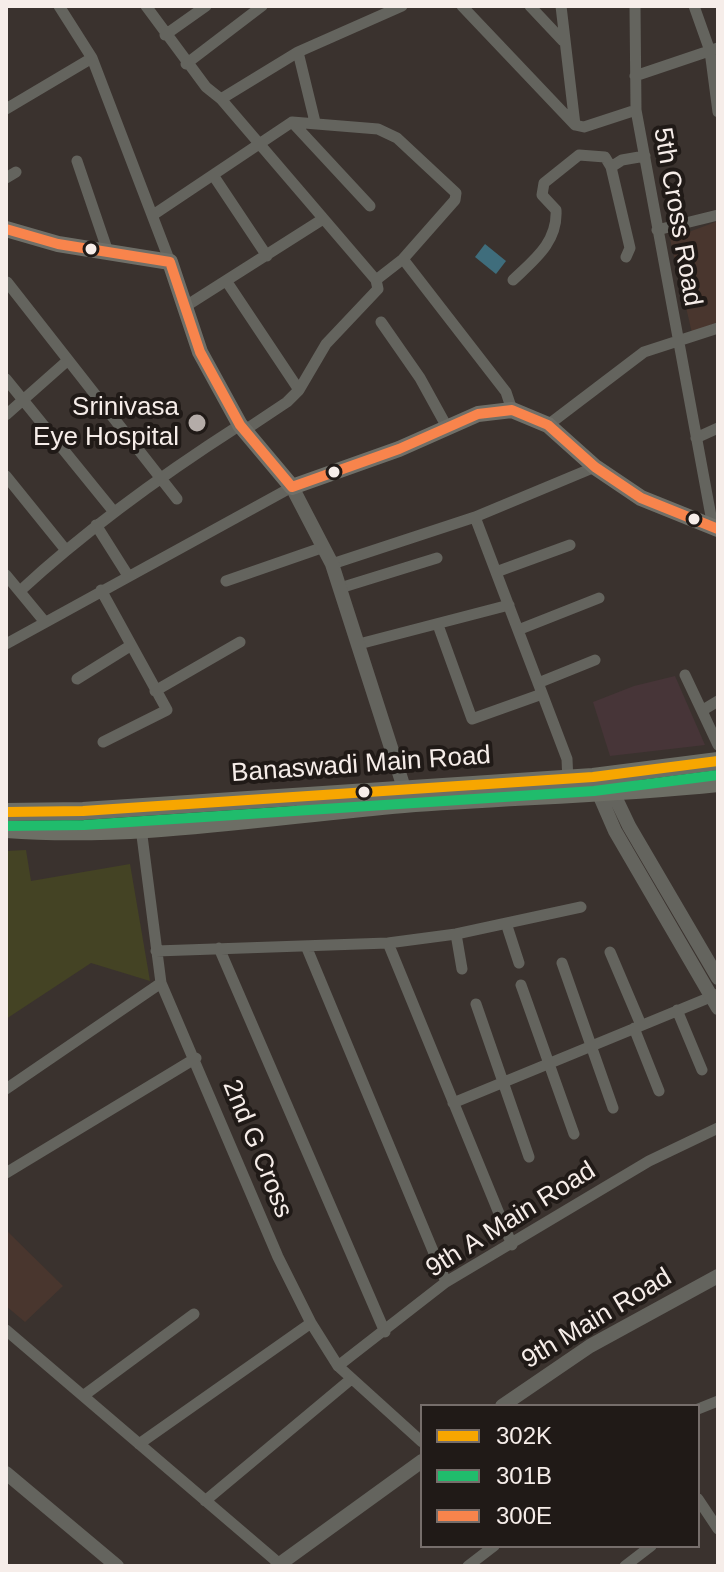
<!DOCTYPE html>
<style>
body{margin:0}
#map{position:relative;width:724px;height:1572px;overflow:hidden;background:#3a322e;font-family:Helvetica,sans-serif}
canvas{display:block}
.frame{position:absolute;inset:0;border:8px solid #f6ede9;pointer-events:none}
.legend{position:absolute;left:420px;top:1404px;width:280px;height:144px;box-sizing:border-box;background:#201a17;border:2px solid #766e6b;margin:0;padding:10px 14px;list-style:none;font-size:24px;color:#f6ede9}
.legend li{display:flex;align-items:center;gap:16px;height:40px}
.legend b{width:40px;border:2px solid #766e6b}
</style>
<div id="map">
<canvas width="724" height="1572"></canvas>
<div class="frame"></div>
<ul class="legend">
<li><b style="height:10px;background:#f7a600"></b>302K</li>
<li><b style="height:10px;background:#20bc6c"></b>301B</li>
<li><b style="height:10px;background:#f8844c"></b>300E</li>
</ul>
</div>
<script>
const ctx = document.querySelector('canvas').getContext('2d');
ctx.lineJoin = 'round';
function paint(path, color) {
  ctx.fillStyle = color;
  ctx.fill(path, 'evenodd');
}
function trace(path, color, width, dash) {
  ctx.strokeStyle = color;
  ctx.lineWidth = width;
  ctx.lineCap = dash ? 'butt' : 'round';
  ctx.setLineDash(dash || []);
  ctx.stroke(path);
}
function label(font, color, halo, rows, align = 'center') {
  ctx.font = font + ' Helvetica,sans-serif';
  ctx.lineWidth = 8;
  ctx.setLineDash([]);
  ctx.textBaseline = 'middle';
  ctx.strokeStyle = halo;
  ctx.fillStyle = color;
  for (const [text, x, y, turn = 0] of rows) {
    ctx.save();
    ctx.translate(x, y);
    ctx.rotate((+turn || 0) * Math.PI / 180);
    ctx.textAlign = isNaN(turn) ? turn : align;
    if (halo) ctx.strokeText(text, 0, 0);
    ctx.fillText(text, 0, 0);
    ctx.restore();
  }
}
const industrial = new Path2D(`
 M675,676L705,745L610,756L593,702L634,686Z`);
const built = new Path2D(`
 M718,221V322L692,333L670,239Z
 M6,1230L63,1286L25,1322L6,1306Z`);
const green = new Path2D(`
 M26,850L31,881L130,864L150,981L91,963L6,1019V851Z`);
const water = new Path2D(`
 M485,244L506,261L496,274L475,257Z`);
const minor = new Path2D(`
 M59,6L92,58L170,262
 M146,6L206,87L221,99L376,280L378,289L326,344L299,390L287,402L245,430
 M462,6L575,125L584,127L636,110
 M530,6L563,41
 M561,6L575,125
 M635,6L636,110L713,527
 M694,6L710,51L718,112
 M165,35L206,6
 M298,52L315,122
 M186,64L262,6
 M635,76L718,48
 M221,99L298,52L402,6
 M6,109L92,58
 M292,122L370,206
 M77,161L108,252
 M213,175L267,256
 M6,178L16,172
 M153,215L292,122L378,129L397,138L456,193L455,200L403,259L376,280
 M657,230L718,215
 M626,257L630,248L611,167L622,160L645,156
 M403,259L506,392L512,410
 M513,280C534,260 558,242 556,210L542,195L544,183L579,155L605,157L611,167
 M7,282L177,499
 M227,282L299,390
 M186,306L323,219
 M381,322L420,378L447,427
 M6,379L114,512
 M6,415L67,361
 M548,425L644,352L718,328
 M696,438L718,428
 M6,476L65,549
 M475,517L567,759L568,782
 M96,525L127,574
 M332,564L475,517L595,467
 M496,572L570,545
 M6,575L44,621
 M226,581L324,547
 M340,588L437,558
 M101,590L167,710L103,742
 M20,591C88,528 162,475 240,425
 M438,625L472,719L542,694
 M518,630L599,598
 M6,644L292,487
 M359,644L509,605
 M685,675L718,745
 M77,679L130,646
 M538,683L595,660
 M155,691L240,642
 M703,710L718,701
 M141,828L161,983L278,1257L311,1323L338,1366L422,1442
 M506,923L519,963
 M456,934L462,969
 M388,943L512,1245
 M306,946L446,1282
 M219,948L385,1332
 M156,951L388,943L456,934L581,907
 M610,952L641,1025
 M562,963L613,1108
 M521,985L574,1134
 M476,1004L529,1157
 M677,1010L702,1070
 M634,1028L659,1091
 M6,1089L161,983
 M453,1103L718,994
 M6,1173L196,1058
 M6,1330L282,1566
 M338,1366L446,1282L649,1161L718,1128
 M83,1396L194,1314
 M698,1409L718,1401
 M139,1444L311,1323
 M698,1499L718,1529
 M205,1501L350,1380
 M468,1566L494,1546
 M625,1566L651,1546`);
const tertiary = new Path2D(`
 M292,487L332,564L404,788
 M609,784L629,826L718,978
 M595,785L615,831L718,1008
 M502,1406L590,1346L718,1276
 M6,1473L117,1566
 M277,1566L422,1461`);
const secondary = new Path2D(`
 M6,229L58,244L170,262L200,352L240,425L292,487L399,449L478,414L512,410L548,425L595,467L641,498L718,529`);
const primary = new Path2D(`
 M6,812L83,811L593,777L718,761
 M6,829C138,839 273,815 404,804C509,796 614,794 718,783`);
const bus1 = new Path2D(`
 M6,812L83,811L593,777L718,761`);
const bus2 = new Path2D(`
 M6,826L84,825L594,791L718,775`);
const bus3 = new Path2D(`
 M6,229L58,244L170,262L200,352L240,425L292,487L399,449L478,414L512,410L548,425L595,467L641,498L718,529`);
const markers = [
 [91,249,7,"#f6ede9"],
 [197,423,10,"#b4aca8"],
 [334,472,7,"#f6ede9"],
 [694,519,7,"#f6ede9"],
 [364,792,7,"#f6ede9"]
];
const streetNames = [
 ["5th Cross Road",677,217,80],
 ["Banaswadi Main Road",361,765,-4],
 ["2nd G Cross",257,1149,68],
 ["9th A Main Road",511,1220,-32],
 ["9th Main Road",597,1319,-31]
];
const poiNames = [
 ["Srinivasa",179,408],
 ["Eye Hospital",179,438]
];
paint(industrial, '#473538');
paint(built, '#49362e');
paint(green, '#444324');
paint(water, '#3f6d7c');
trace(minor, '#64645e', 11);
trace(tertiary, '#64645e', 14);
trace(secondary, '#6f6f68', 16);
trace(primary, '#6d6e65', 18);
trace(bus1, '#f7a600', 10);
trace(bus2, '#20bc6c', 10);
trace(bus3, '#f8844c', 10);
for (const [x, y, r, color] of markers) {
  const dot = new Path2D();
  dot.arc(x, y, r, 0, 2 * Math.PI);
  ctx.fillStyle = color;
  ctx.fill(dot);
  trace(dot, '#201a17', 3);
}
label('26px', '#f6ede9', '#201a17', streetNames);
label('26px', '#f6ede9', '#201a17', poiNames, 'right');
</script>
